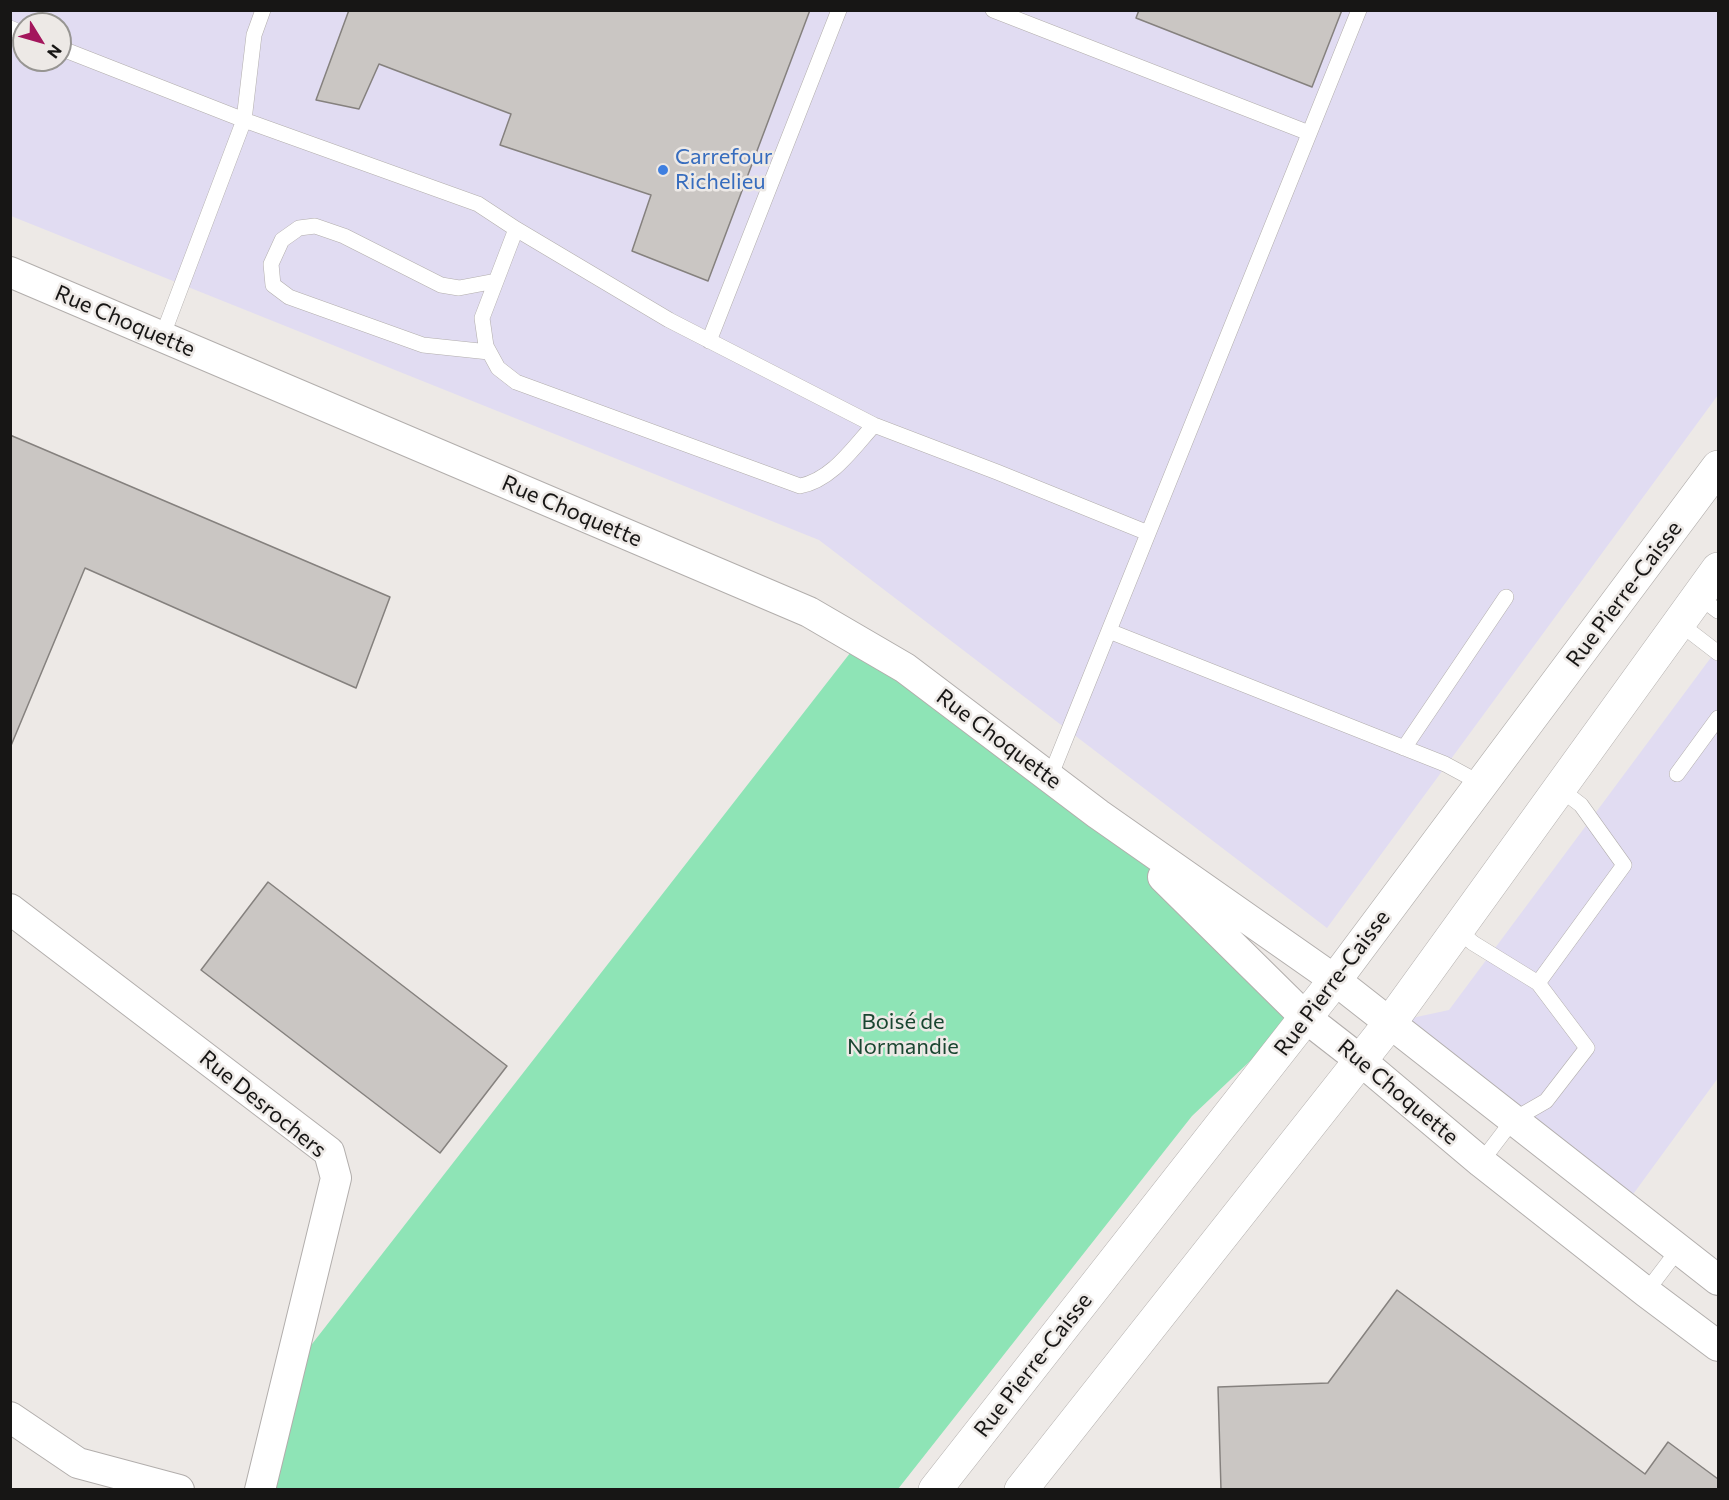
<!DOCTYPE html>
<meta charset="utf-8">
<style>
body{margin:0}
#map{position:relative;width:1729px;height:1500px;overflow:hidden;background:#ede9e6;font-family:Commissioner,sans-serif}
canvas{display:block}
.frame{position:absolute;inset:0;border:12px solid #171615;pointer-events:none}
.north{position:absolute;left:12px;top:12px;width:60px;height:60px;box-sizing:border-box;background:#ede9e6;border:2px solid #979592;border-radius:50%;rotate:127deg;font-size:16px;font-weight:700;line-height:24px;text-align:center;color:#171615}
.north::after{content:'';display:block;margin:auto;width:21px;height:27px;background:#a3165c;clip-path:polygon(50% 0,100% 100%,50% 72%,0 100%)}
</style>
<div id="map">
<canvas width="1729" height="1500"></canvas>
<div class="frame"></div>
<div class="north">N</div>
</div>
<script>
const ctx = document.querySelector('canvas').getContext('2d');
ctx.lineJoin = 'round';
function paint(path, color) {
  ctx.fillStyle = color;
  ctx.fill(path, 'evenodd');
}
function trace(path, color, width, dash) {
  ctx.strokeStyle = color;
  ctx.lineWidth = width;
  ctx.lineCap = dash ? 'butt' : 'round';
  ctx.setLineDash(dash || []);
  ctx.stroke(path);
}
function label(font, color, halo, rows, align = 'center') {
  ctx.font = font + ' Commissioner,sans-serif';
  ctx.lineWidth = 5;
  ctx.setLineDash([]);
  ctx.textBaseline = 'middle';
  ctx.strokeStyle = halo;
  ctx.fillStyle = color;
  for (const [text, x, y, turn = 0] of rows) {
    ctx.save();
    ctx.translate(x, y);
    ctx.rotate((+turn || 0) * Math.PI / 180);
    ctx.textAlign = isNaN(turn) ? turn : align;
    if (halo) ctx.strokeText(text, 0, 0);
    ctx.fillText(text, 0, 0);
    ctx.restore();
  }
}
const commercial = new Path2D(`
 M10,11H1718V395L1327,928L819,540L11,216ZM24,24H60V60H24Z
 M1718,648V1078L1623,1208L1389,1023L1449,1010Z`);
const green = new Path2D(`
 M861,639L1141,848L1302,1012L1192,1116L898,1489L269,1490L305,1353Z`);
const building = new Path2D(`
 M349,10H810L708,281L632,251L651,195L500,145L511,114L379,64L359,109L316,100Z
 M1139,10H1342L1312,87L1136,18Z
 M10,435L390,597L356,688L85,568L10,748Z
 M268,882L507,1066L440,1153L201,970Z
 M1397,1290L1645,1474L1668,1442L1718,1479V1490H1221L1218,1387L1328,1383Z`);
const lane = new Path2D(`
 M993,10L1309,133
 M10,28L24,34
 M60,48L244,120L478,204L516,229L669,320L874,425L997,472L1148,533
 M516,229L482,318L486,346L498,368L516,382L800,486C832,480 853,448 874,425
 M162,337L244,120L254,35L263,10
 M709,341L839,10
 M489,352L423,345L289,297L273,285L271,264L282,240L299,228L315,226L344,236L441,285L459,288L496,281
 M1698,596L1718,611
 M1679,623L1718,653
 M1109,631L1445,764L1482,784
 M1404,748L1506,597
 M1677,774L1718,718
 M1050,777L1359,10
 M1457,929L1473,943L1538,983L1587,1048L1546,1101L1513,1120L1481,1162
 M1538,983L1624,865L1581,805L1559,788
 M1646,1292L1678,1250`);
const street = new Path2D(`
 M10,272L809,612L905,668L1098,814L1335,980L1718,1280
 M1163,877L1306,1018L1360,1060L1481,1162L1646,1292L1718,1346
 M10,909L329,1152L336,1178L260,1490
 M10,1417L78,1463L179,1490`);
const secondary = new Path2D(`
 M935,1490L1335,980L1718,467
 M1021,1490L1390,1023L1718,569`);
const markers = [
 [663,170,6,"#3f7fe0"]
];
const shopNames = [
 ["Carrefour",675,157],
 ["Richelieu",675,182]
];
const streetNames = [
 ["Rue Choquette",125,321,23],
 ["Rue Choquette",572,511,23],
 ["Rue Pierre-Caisse",1624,594,-53],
 ["Rue Choquette",999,739,37],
 ["Rue Pierre-Caisse",1332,983,-53],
 ["Rue Choquette",1398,1092,40],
 ["Rue Desrochers",263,1104,39],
 ["Rue Pierre-Caisse",1033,1365,-52]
];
const parkNames = [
 ["Boisé de",903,1022],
 ["Normandie",903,1047]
];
paint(commercial, '#e1dcf2');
paint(green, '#8ee4b6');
paint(building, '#cac6c3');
trace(building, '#85817e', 1.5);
trace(lane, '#b2aeac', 16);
trace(street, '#b2aeac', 32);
trace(secondary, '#b2aeac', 34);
trace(lane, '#fff', 15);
trace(street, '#fff', 30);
trace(secondary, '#fff', 33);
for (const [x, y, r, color] of markers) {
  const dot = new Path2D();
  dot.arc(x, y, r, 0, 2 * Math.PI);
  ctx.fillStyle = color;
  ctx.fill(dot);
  trace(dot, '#ede9e6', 2);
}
label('22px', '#366cbe', '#ede9e6', shopNames, 'left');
label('22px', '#171615', '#ede9e6', streetNames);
label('22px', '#1a4631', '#ede9e6', parkNames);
</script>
